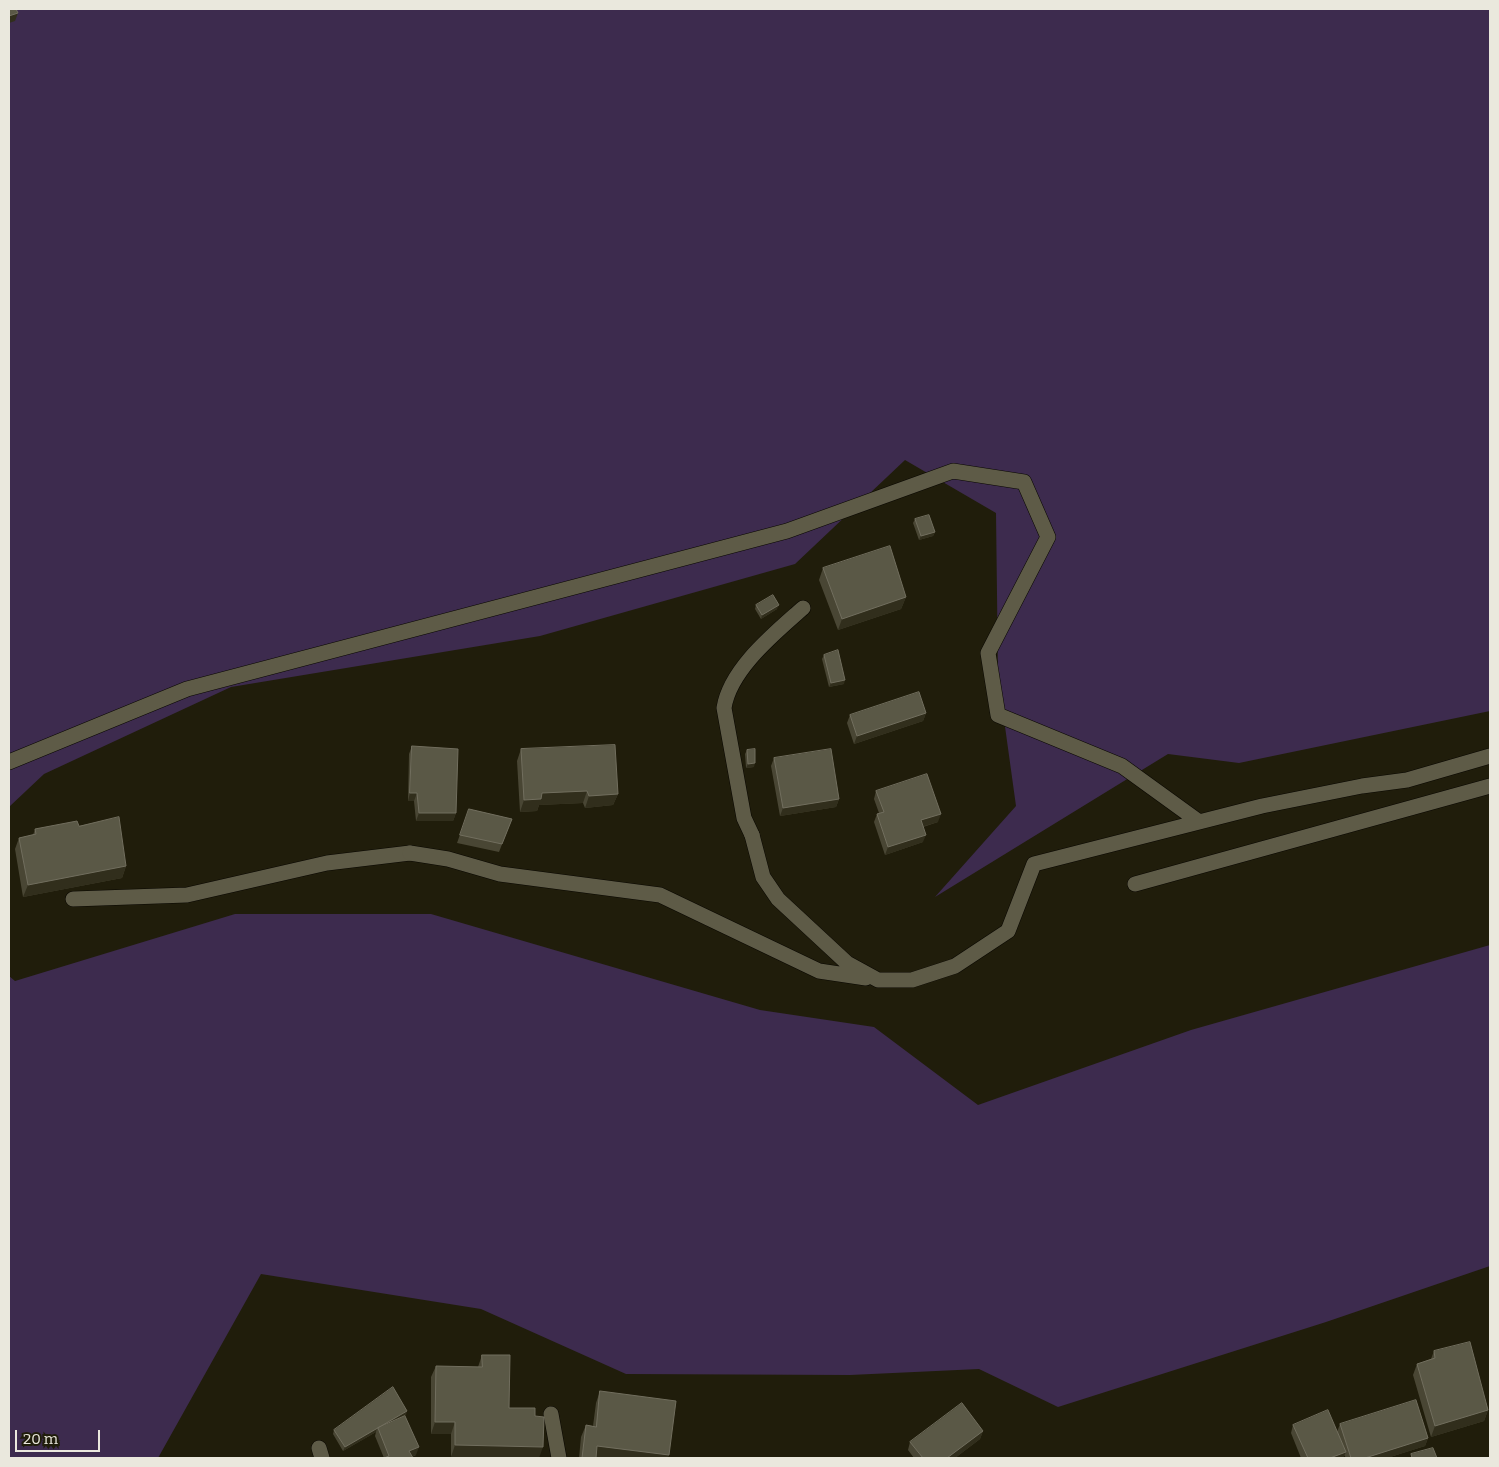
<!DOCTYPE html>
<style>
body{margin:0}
#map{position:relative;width:1499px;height:1467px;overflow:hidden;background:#201d0b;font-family:Bitter,serif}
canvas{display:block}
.frame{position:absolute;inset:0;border:10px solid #eae8dd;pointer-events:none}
.scale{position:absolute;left:15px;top:1430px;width:85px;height:22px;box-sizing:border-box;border:2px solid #eae8dd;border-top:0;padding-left:6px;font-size:15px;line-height:18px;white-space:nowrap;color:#eae8dd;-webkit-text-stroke:4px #201d0b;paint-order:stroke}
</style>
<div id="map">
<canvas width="1499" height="1467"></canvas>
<div class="frame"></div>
<div class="scale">20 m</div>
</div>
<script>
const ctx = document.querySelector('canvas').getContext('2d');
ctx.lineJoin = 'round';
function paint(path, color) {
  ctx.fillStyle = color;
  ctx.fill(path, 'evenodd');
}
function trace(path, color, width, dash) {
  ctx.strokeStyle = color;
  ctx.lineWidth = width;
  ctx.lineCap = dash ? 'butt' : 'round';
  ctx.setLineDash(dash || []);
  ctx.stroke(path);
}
const green = new Path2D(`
 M9,9H1490V711L1239,763L1168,754L935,897L1016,806L998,676L996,513L905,460L795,564L540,636L231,687L44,774L9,807Z
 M235,914H431L760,1010L874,1027L978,1105L1191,1030L1490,945V1266L1326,1322L1058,1407L979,1369L850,1375L626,1374L481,1309L261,1274L158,1458H9V976L15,981Z`);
const service = new Path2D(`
 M752,835L744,818L724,708C730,669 775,633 803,608
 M1135,884L1490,786
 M73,899L187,895L327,863L410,853`);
const minor = new Path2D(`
 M9,762L187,689L787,531L953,471L1024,482L1048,537L988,653L998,715L1122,766L1198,821
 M752,835L763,877L778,899L847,963L878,980H912L955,966L1008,931L1034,864L1262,806L1362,786L1407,780L1490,756
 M410,853L448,859L500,874L660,895L819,971L866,978
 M551,1414L559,1458
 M319,1448L322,1458`);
const wall = new Path2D(`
 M915,519L935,532L933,536L919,540L913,523Z
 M823,568L906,597L901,609L838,630L819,580Z
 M756,605L777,609L761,619L755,609Z
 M824,655L844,684L829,687L822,659Z
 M926,713L923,721L854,744L847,723L850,715Z
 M412,746L456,813L453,821H416L414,801H408L409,754Z
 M521,749L618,794L613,805L585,808L583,803L539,805L537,811L520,812L517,761Z
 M747,750L754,767L746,768L745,754Z
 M774,758L839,799L836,807L780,816L771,766Z
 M876,791L938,822L923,827V842L885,855L874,822L877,814L879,813L874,799Z
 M469,809L512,819L499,852L457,843Z
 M79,826L126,866L122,878L23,897L15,849L19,838L33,835L35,829Z
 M1434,1351L1488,1410L1484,1421L1431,1437L1413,1375L1417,1364L1431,1359Z
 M482,1355H510L451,1457V1434H431V1377L436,1366L478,1367Z
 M600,1391L668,1458H579L581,1437L586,1425L593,1426L596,1403Z
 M406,1415L403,1417L416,1455L412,1457L384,1458L375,1436L376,1432L343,1451L333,1434L334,1430Z
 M1340,1424L1428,1438L1425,1446L1387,1458H1346L1344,1455L1343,1458H1301L1291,1433L1293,1425L1337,1432Z
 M983,1431L980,1439L955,1458H914L908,1450L910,1442Z`);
const shadedWall = new Path2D(`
 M18,13L15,21L9,23V16Z
 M935,532L933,536L919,540L921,536Z
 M906,597L901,609L838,630L842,619Z
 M779,605L777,609L761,619L762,615Z
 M845,680L844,684L829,687L831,683Z
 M926,713L923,721L854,744L857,736Z
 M755,763L754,767L746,768L748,764Z
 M587,791L583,803L539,805L537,811L520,812L524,800L542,793Z
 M410,793H417L414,801H408Z
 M618,794L613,805L585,808L589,796Z
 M839,799L836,807L780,816L783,808Z
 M419,813H456L453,821H416Z
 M941,814L938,822L918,828L921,820Z
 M926,835L923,842L885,855L888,847Z
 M126,866L122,878L23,897L28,885Z
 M1488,1410L1484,1421L1431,1437L1435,1426Z
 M407,1411L406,1415L379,1431L378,1428Z
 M435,1422H455L451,1434H431Z
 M377,1428L376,1432L343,1451L345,1447Z
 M983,1431L980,1439L955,1458H947Z
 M1428,1438L1425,1446L1387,1458H1365Z
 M455,1445L543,1447L539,1458L451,1457Z
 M597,1446L669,1455L668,1458H593Z
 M419,1447L416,1455L408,1458L409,1451Z
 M1346,1452L1343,1458H1330Z`);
const building = new Path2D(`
 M9,9H16L18,13L9,16Z
 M929,515L935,532L921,536L915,519Z
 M890,546L906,597L842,619L823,568Z
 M773,595L779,605L762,615L756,605Z
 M838,650L845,680L831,683L824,655Z
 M919,692L926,713L857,736L850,715Z
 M615,745L618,794L589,796L587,791L542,793L541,799L524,800L521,749Z
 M412,746L458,749L456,813H419L417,793H410Z
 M755,749V763L748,764L747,750Z
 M831,749L839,799L783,808L774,758Z
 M927,774L941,814L921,820L926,835L888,847L877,814L884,812L876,791Z
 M469,809L512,819L502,844L460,835Z
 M119,817L126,866L28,885L19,838L36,834L35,829L77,821L79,826Z
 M1470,1342L1488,1410L1435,1426L1417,1364L1435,1358L1434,1351Z
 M482,1355H510L509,1408H535V1416L544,1417L543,1447L455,1445V1422H435L436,1366L482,1367Z
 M393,1387L407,1411L345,1447L334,1430Z
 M600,1391L676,1401L669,1455L597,1446L596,1458H582L586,1425L596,1427Z
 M1416,1400L1428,1438L1365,1458H1351L1340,1424Z
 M962,1403L983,1431L947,1458H923L910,1442Z
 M1328,1410L1346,1452L1330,1458H1308L1293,1425Z
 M405,1416L419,1447L409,1451L413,1458H384L389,1456L378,1428Z
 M1433,1448L1437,1458H1412L1411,1454Z`);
paint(green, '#3d2b4e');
trace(service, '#090700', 16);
trace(minor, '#090700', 16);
trace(service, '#5e5b47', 15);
trace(minor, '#5e5b47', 15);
paint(wall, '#494634');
paint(shadedWall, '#312e1c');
paint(building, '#5a5846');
trace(building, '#716e5e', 1);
</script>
